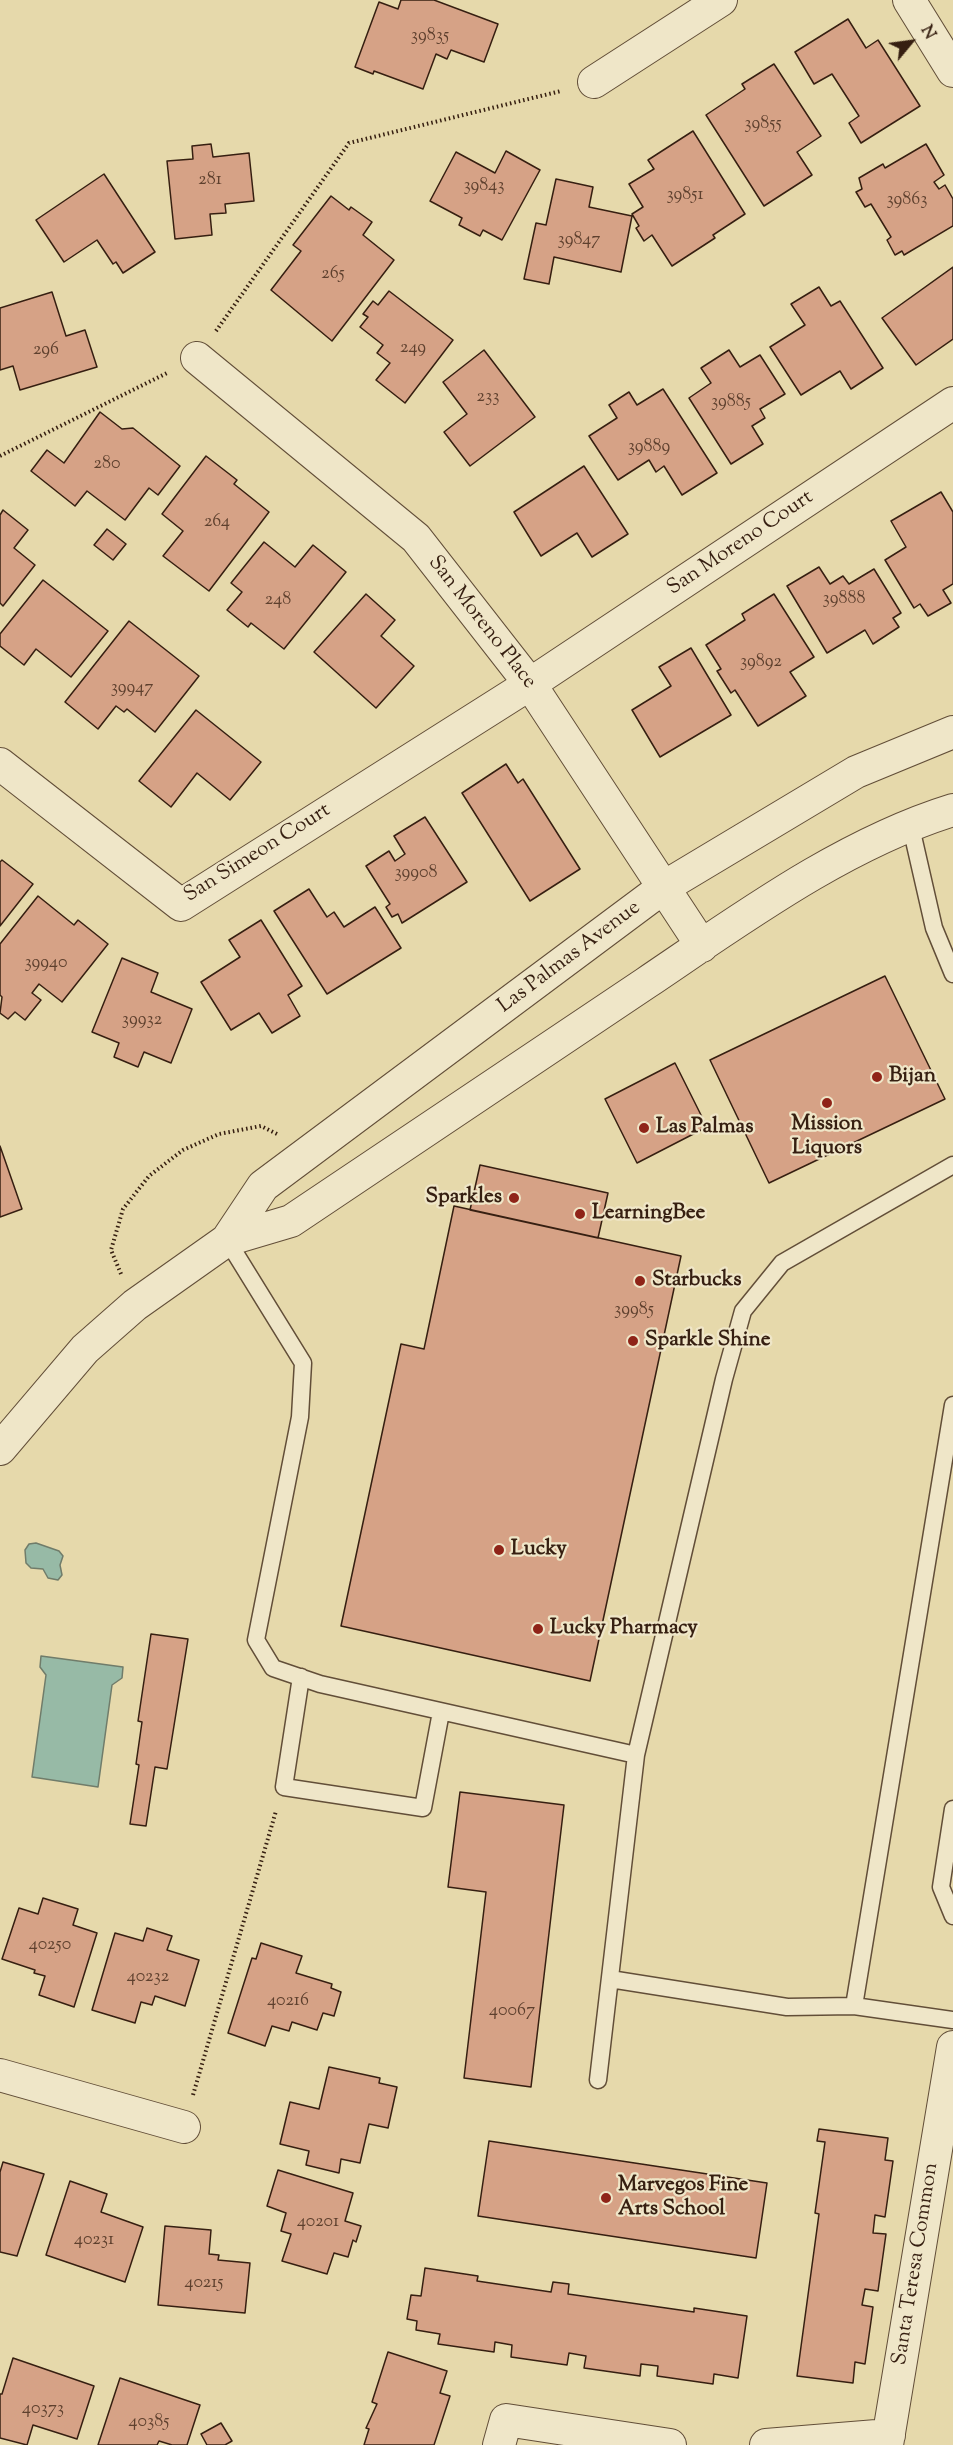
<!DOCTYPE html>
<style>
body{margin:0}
#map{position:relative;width:953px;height:2445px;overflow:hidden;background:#e6d9ab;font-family:"Sorts Mill Goudy",serif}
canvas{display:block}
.north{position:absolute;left:881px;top:12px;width:60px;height:60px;-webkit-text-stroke:4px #efe6c8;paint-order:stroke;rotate:61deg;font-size:16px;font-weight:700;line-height:24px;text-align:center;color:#361f11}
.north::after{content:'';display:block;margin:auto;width:21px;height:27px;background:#361f11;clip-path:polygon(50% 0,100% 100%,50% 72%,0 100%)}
</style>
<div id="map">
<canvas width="953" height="2445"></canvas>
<div class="north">N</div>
</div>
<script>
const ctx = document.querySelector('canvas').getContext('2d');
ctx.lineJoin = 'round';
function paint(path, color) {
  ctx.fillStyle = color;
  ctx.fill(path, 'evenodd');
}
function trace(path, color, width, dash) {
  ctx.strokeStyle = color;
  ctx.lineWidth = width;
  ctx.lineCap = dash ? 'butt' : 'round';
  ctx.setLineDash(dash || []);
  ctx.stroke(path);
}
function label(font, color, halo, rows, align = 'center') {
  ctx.font = font + ' "Sorts Mill Goudy",serif';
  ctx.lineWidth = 4.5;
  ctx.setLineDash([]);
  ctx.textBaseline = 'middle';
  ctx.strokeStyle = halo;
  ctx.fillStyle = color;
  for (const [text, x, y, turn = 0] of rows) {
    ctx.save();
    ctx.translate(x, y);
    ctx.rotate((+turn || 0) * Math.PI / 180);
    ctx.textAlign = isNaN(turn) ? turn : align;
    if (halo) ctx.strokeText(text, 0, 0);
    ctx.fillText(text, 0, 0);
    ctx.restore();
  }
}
const water = new Path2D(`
 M36,1543L59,1551L63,1556L60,1565L62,1575L58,1580L48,1578L43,1569L31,1568L26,1563L25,1550L29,1544Z
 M41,1656L123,1667L122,1678L112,1685L98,1787L32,1777L46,1675L40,1667Z`);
const building = new Path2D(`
 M401,0H434L498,24L484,62L451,50L447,59L436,54L423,89L374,71L373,74L355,67L379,2L398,9Z
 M848,19L866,48L878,40L920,106L861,143L849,123L859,116L832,74L814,84L795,52Z
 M774,64L821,136L797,152L812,175L764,206L706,115L745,89L742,84Z
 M693,131L745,214L713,235L715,238L672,266L652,235L644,241L636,228L639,226L632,214L643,207L629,184L654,169L648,160Z
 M211,144L213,157L249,153L254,201L225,204L226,213L210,214L212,235L175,239L167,161L193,159L192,146Z
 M926,144L944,175L934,182L939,189L945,185L953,199V226L904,255L902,251L895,255L887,240L891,237L871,204L865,207L856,192L862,189L859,178L883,164L885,168Z
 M506,151L540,170L502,240L483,230L480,236L459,225L462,218L430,201L456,152L495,173Z
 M104,174L155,252L123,273L116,262L113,264L97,240L64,262L36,220Z
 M556,179L593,187L589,207L632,216L621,272L554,257L549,284L524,279L536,223L546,225Z
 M331,196L349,210L351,207L372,222L363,235L394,260L332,341L271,290L301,251L293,245Z
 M953,267V339L916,365L882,318Z
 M819,287L831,306L840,301L883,368L851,389L840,371L801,395L770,347L805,325L791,304Z
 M389,291L453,340L405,403L376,380L390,363L377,353L383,345L360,327L368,317L363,314L373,301L378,305Z
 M52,292L66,336L85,330L97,367L20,390L13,366L0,370V308Z
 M484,350L535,417L470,466L444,432L467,414L443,382Z
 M729,350L740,367L760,355L785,394L760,409L765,418L752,426L763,444L731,464L689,398L711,383L701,368Z
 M663,389L717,473L682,495L664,466L656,472L649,460L618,480L589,436L617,418L609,405L629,392L637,405Z
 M100,412L122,429L133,428L180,466L158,495L149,488L125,520L87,491L75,506L31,471L47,450L64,463Z
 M206,456L237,480L234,484L269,512L209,591L163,556L183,531L162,514Z
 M584,466L628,534L592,557L577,533L541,556L514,512Z
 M941,492L953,512V584L943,590L951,603L928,616L920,604L914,608L885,560L906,547L891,521Z
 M3,510L28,530L14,548L35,565L3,606L0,603V515Z
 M107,529L126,544L113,560L94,545Z
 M264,542L295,567L313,545L346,572L284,649L251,623L248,627L227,610L242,592L231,583Z
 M819,567L830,584L843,576L849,584L874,569L901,613L893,618L899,627L873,644L865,630L827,653L787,586Z
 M43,580L108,631L71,677L36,649L24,665L0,646V634Z
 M366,594L395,620L381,636L414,666L376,708L314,652Z
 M774,594L814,657L790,672L806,696L758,726L735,690L731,693L717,671L721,669L706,645L745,620L742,614Z
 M129,621L199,676L155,732L127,709L124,712L116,706L98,729L65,702Z
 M691,648L731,715L660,757L632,710L671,686L659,667Z
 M196,710L261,762L230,800L197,773L171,807L139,781Z
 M506,764L518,783L523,779L580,869L530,901L462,793Z
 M425,817L467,882L402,923L398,914L392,917L386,907L390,904L366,866L389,851L395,861L405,854L394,836Z
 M2,860L33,884L0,926V862Z
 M309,889L327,917L334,912L344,927L375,907L401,948L327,994L274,911Z
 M38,896L74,925L78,920L108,944L62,1002L39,984L32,993L41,1000L25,1020L15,1012L8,1019L0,1013L2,997L0,995V944Z
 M261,920L302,986L288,995L300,1016L272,1033L259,1013L231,1030L201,982L240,957L229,940Z
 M122,958L158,973L151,992L192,1009L171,1063L144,1052L138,1067L114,1057L119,1043L92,1032Z
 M885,976L945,1099L769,1183L710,1060Z
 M675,1063L707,1127L637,1163L605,1099Z
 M0,1146L22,1209L0,1217Z
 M480,1165L608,1193L598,1238L470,1210Z
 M454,1206L681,1256L590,1681L341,1626L401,1344L424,1349Z
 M151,1634L188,1639L167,1769L155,1767L146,1826L130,1824L139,1765L136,1764L142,1722L138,1721Z
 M460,1792L564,1805L531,2087L464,2078L486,1892L448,1887Z
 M43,1898L78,1909L73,1925L97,1933L74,2007L39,1995L45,1976L34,1973L35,1970L2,1959L19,1908L38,1914Z
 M147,1928L172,1936L167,1950L199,1960L185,2006L155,1996L152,2005L141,2002L135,2023L92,2010L115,1933L143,1941Z
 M261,1943L302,1956L296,1973L332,1984L331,1988L341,1992L334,2016L323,2013L317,2030L292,2022L289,2031L272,2026L265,2046L228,2033L252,1958L256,1959Z
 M329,2067L380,2078L379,2083L397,2087L388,2128L369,2124L360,2163L341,2159L339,2173L306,2165L309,2151L280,2144L290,2102L319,2109Z
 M819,2129L888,2138L885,2160L893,2161L885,2217L875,2215L873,2233L886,2234L878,2291L865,2289L862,2305L873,2307L865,2364L855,2362L853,2383L797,2376L819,2214L815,2213L825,2142L817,2141Z
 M489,2141L767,2183L756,2258L478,2216Z
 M3,2162L44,2174L17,2256L0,2252V2172Z
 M278,2170L353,2193L345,2221L361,2226L356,2242L353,2240L348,2257L334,2253L327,2274L282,2261L291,2234L281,2231L286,2213L267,2206Z
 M70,2181L107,2194L101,2212L143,2227L125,2282L46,2255Z
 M165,2226L211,2230L209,2254L219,2255L218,2260L250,2263L245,2313L158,2305Z
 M425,2268L478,2276L477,2281L551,2292L553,2282L569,2284L568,2294L694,2312V2308L747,2316L738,2378L714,2374L713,2384L657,2376L658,2366L641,2364L640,2376L584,2368L586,2356L569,2353L567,2365L511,2357L512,2345L495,2342L494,2352L438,2344L440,2334L416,2330L417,2321L407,2319L411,2295L421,2296Z
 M388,2352L447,2371L440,2393L450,2396L434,2445H364L369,2429L366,2428L377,2404L372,2402Z
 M13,2358L94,2386L77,2439L33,2425L27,2445L0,2438V2394H2Z
 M120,2378L200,2405L187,2445H172L159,2441L157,2445H98Z
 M221,2423L232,2441L225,2445H207L201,2434Z`);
const path = new Path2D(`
 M216,331L349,143L561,91
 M0,456L169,372
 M121,1274L111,1250L123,1209L149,1176L183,1150L219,1134L261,1126L277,1134
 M193,2095L276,1811`);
const lane = new Path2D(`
 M910,823L934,928L953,974
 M227,1240L303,1363L300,1417L256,1640L273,1668L320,1684L636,1755
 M301,1677L284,1787L423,1808L441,1712
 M953,1809L941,1887L953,1916
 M610,1979L787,2007L854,2006L953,1405
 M854,2006L953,2020
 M598,2080L636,1755L724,1379L743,1311L782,1263L953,1165`);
const street = new Path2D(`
 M909,0L953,71
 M594,82L721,0
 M197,358L416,538L530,684L702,946
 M0,764L181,905L530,684L953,403
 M227,1240L263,1186L664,887L856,772L953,732
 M0,1449L85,1349L135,1305L227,1240L291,1221C409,1142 528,1062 646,983C741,919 843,844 953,810
 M0,2075L184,2127
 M499,2445L506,2420L670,2445
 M766,2445L889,2435
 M887,2445L953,2047`);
const markers = [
 [877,1077,6,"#8f2418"],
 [827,1103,6,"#8f2418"],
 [644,1128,6,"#8f2418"],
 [514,1198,6,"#8f2418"],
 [580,1214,6,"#8f2418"],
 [640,1281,6,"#8f2418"],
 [633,1341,6,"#8f2418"],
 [499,1550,6,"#8f2418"],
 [538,1629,6,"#8f2418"],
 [606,2198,6,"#8f2418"]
];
const numberNames = [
 ["39835",430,37],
 ["39855",763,125],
 ["281",210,181],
 ["39843",484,187],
 ["39851",685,196],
 ["39863",907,201],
 ["39847",579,241],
 ["265",333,275],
 ["249",413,349],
 ["296",46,351],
 ["233",488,398],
 ["39885",731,403],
 ["39889",649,448],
 ["280",107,465],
 ["264",217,523],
 ["39888",844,600],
 ["248",278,601],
 ["39892",761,663],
 ["39947",132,689],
 ["39908",416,874],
 ["39940",46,964],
 ["39932",142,1021],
 ["39985",634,1311],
 ["40250",50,1946],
 ["40232",148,1978],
 ["40216",288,2002],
 ["40067",512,2012],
 ["40201",318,2223],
 ["40231",94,2241],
 ["40215",204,2284],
 ["40373",43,2410],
 ["40385",149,2423]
];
const streetNames = [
 ["San Moreno Court",741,544,-34],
 ["San Moreno Place",481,623,52],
 ["San Simeon Court",258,854,-32],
 ["Las Palmas Avenue",570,958,-37],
 ["Santa Teresa Common",917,2264,-81]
];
const poiNames = [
 ["Bijan",889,1077],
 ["Mission",827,1125,"center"],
 ["Liquors",827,1149,"center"],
 ["Las Palmas",656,1128],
 ["Sparkles",502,1198,"right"],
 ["LearningBee",592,1214],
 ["Starbucks",652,1281],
 ["Sparkle Shine",645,1341],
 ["Lucky",511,1550],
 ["Lucky Pharmacy",550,1629],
 ["Marvegos Fine",618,2186],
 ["Arts School",618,2210]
];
paint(water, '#97baa6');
trace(water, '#707c6a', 1.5);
paint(building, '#d6a286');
trace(building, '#361f11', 1.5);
trace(lane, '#624e38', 19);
trace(street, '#624e38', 34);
trace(path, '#361f11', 4, [1.5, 3]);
trace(lane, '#efe6c8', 16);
trace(street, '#efe6c8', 32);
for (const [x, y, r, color] of markers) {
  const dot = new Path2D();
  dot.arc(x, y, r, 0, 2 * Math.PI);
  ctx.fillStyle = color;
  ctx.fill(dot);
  trace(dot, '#efe6c8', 2);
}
label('18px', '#5e402e', null, numberNames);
label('21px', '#361f11', '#efe6c8', streetNames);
label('bold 21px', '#361f11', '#efe6c8', poiNames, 'left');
</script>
